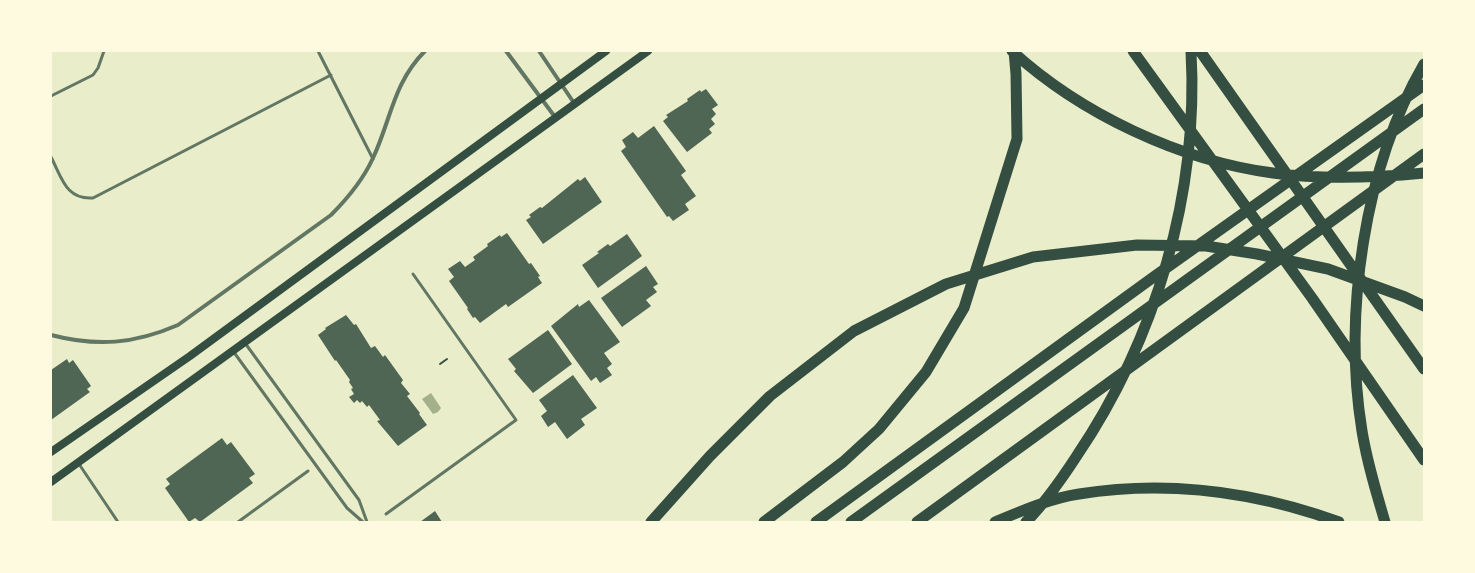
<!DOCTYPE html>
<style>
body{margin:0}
#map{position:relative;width:1475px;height:573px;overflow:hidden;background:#e9edc9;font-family:Figtree,sans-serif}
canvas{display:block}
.frame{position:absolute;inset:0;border:52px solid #fefae0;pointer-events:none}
</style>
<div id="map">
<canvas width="1475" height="573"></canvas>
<div class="frame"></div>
</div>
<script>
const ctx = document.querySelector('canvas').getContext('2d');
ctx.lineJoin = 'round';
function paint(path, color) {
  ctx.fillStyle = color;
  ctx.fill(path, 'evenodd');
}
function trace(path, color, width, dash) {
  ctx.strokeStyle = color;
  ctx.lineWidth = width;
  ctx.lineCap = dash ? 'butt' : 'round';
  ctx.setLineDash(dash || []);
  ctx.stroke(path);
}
const water = new Path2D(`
 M431,393L441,408L438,412L433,414L422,399Z`);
const building = new Path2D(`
 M706,89L718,105L712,109L716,114L711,119L715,124L709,129L712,133L687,152L663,121L668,117L666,115L688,101L687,99L700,90L701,92Z
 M654,126L686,171L681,175L696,196L685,204L689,210L673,221L669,216L667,217L621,151L626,147L622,140L633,132L638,138Z
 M585,177L602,202L543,244L526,220L531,217L529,215L540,207L542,208L578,179L580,181Z
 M507,233L529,264L531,263L540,276L538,277L542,283L508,307L506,304L480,323L475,317L473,318L467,309L468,308L449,281L454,277L448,269L460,261L465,267L475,260L473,257L488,246L487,244L500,235L501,237Z
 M627,234L642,256L598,288L582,265L599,253L597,252L608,244L610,246Z
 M646,266L658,284L653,287L657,292L646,300L651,306L622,327L601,298Z
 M589,300L620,342L604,353L612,364L607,368L612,375L600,383L596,377L591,381L551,326L578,304L579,307Z
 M346,315L354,325L356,324L371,348L375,346L383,357L385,355L403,380L401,383L410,394L407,396L420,413L419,414L427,425L398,446L377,421L380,420L369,405L367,407L362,401L360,403L357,400L354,403L349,397L354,394L351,389L353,388L349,382L350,380L336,360L335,361L318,335L326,329L325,328Z
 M548,330L572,364L533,393L514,371L516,369L508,359Z
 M67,359L69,363L73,360L91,386L87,389L90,392L51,420V370Z
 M573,375L597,408L581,419L585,425L567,439L555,422L548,427L541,416L547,411L539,400Z
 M222,438L227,445L231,442L255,474L249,478L253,483L200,522L195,518L189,522L165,488L170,484L166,479Z
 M435,511L442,522H420Z`);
const path = new Path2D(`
 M440,364L447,359`);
const service = new Path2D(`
 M318,51L373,159
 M51,96L93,75L98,68L104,51
 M51,157C62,178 66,200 93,198L331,75
 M245,343L359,500L367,522
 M233,351L347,508L363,522
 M79,464L118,522
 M386,514L516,420L413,274
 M238,522L308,471`);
const minor = new Path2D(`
 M506,51L555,117
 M539,51L574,103
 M51,335C97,347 134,344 178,325L331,215C348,198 363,180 373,158C391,120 393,83 425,51`);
const secondary = new Path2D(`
 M51,452L190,356L606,51
 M51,482L648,51`);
const motorway = new Path2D(`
 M1012,51C1081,114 1181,161 1273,173C1323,180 1373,178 1424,173
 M1133,51L1312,298L1424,460
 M1200,51L1424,369
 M651,522L710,456L770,396L854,331L946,284L1033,257L1137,245L1206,246L1257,254L1328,269L1405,297L1424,306
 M764,522L843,462L879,429L926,372L964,308L1017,139L1016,74L1014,51
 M816,522L1155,276L1424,85
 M851,522L1424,109
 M917,522L1424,154
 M995,522C1021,511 1051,498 1079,494C1167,480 1256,492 1339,522
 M1026,522C1045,503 1061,480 1076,457C1156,339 1199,194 1191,51
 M1385,522C1376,492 1367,462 1362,431C1343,314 1364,167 1424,64`);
paint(water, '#a3b18a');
paint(building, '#4f6655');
trace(path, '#344e41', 2);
trace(service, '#617663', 3);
trace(minor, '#617663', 4);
trace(secondary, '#344e41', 8);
trace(motorway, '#344e41', 11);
</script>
